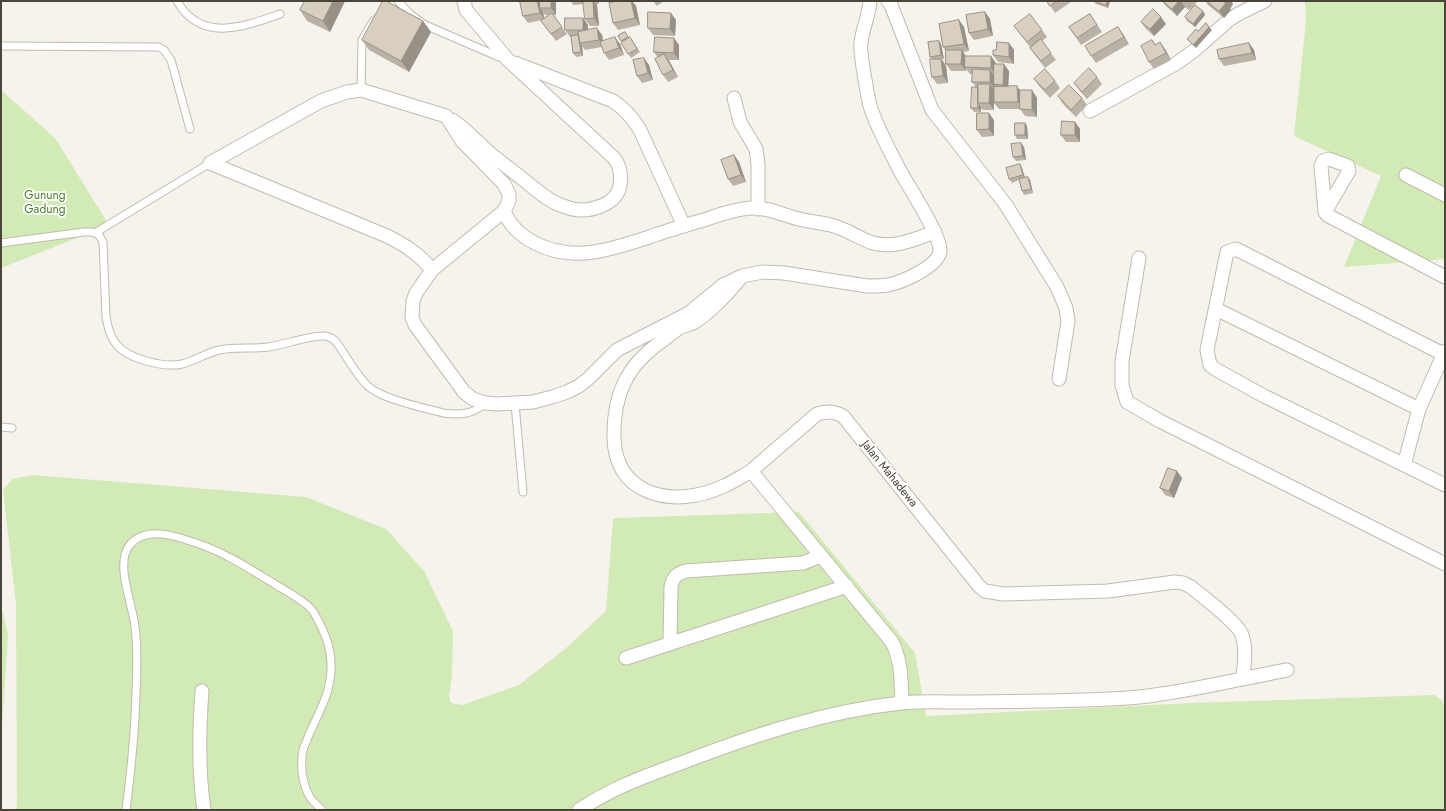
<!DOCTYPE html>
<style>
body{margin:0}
#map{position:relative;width:1446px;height:811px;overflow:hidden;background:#f6f3ec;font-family:Jost,sans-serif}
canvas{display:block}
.frame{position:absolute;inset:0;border:2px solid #4b4439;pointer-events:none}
</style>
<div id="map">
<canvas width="1446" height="811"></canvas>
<div class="frame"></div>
</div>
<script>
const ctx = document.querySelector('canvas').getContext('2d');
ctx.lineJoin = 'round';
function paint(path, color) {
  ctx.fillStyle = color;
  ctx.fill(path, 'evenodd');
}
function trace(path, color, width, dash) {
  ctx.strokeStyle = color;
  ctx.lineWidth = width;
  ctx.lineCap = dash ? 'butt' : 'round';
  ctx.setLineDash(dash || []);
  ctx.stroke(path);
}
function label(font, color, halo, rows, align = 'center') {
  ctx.font = font + ' Jost,sans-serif';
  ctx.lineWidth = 3.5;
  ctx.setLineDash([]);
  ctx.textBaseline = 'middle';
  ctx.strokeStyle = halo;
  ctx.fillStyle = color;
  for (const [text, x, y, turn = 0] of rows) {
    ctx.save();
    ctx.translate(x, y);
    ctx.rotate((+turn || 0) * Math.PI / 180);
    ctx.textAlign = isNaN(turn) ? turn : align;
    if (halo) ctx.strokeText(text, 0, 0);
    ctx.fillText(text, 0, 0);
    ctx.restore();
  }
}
const green = new Path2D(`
 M1305,1H1445V259L1344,267L1381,176L1294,136L1306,21Z
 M1,90L55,138L109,225L1,268Z
 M33,475L306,497L386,529L424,571L453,631L452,676L449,695L451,703L462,705L519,685L565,649L606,611L613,519L616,518L799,512L915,653L926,716L1192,703L1434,695L1443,701L1445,714V810H16L17,806L16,605L3,490L12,479Z
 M1,605L8,635L1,741Z`);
const service = new Path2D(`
 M177,1C201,43 243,27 280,14
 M398,1L410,14L425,25L504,59
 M1,46L159,47L164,50L171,60L190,129
 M361,90L362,40L374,20
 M95,233L210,163
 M1,243L84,232H92L99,235L103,242L106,317C108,327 110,337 117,345C128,359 165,368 182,364C195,361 206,353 219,350C235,347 252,349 268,347C284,345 310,335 325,336C330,337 334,339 337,343C347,357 356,375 368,386C381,399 425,408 443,413C460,415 472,415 485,403
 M515,404L523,492
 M1,427L12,428
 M126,810C131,771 135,732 136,693C137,671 138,649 135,627C133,605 115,565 129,546C144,526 173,535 193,542C222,551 247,567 273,583C285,591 303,599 312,610C318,618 321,626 325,635C333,655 333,675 326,696C321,710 314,723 308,737C307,741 304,746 303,750C300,765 302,784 310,797C313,802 318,806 322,810`);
const minor = new Path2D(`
 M888,1L891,5L932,110L1006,205L1057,287L1066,308L1068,321L1059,379
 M515,63L613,101C625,109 633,118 640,130L684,226
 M734,98L740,122L756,149L758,164V209
 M1090,111L1177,63L1195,50L1230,19L1240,13L1265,1
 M452,120C467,130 478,143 491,154C504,165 517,174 530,185C540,193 550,202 563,206C575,211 589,211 601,206C609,203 616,197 619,190C622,178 621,167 614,158L508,60L466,10L464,1
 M210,163L321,101L347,92L361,90L446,116L462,141L504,184L509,194V201L504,211L432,270L416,293L413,301L412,317L415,325L464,392L473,399L485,403L497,404L533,402L552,397L567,392L579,386L589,378L617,350L689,313L723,285L742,276L763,272L784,273L867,286C874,286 881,286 888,285C902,282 938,267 940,251C941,235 908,186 899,169C889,149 877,128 870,106C868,97 859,50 861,42C863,28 869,15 870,1
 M210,163L387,236C405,245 419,254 432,270
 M1406,175L1445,195
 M504,211C510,226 521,236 535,243C574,264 616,248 655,235C672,229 690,224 707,219C721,214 736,209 751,208C766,207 781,214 795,218C808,222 821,222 834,226C848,230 860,239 873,243C894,249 915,239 935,232
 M1325,212L1349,171L1348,166L1329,159L1323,161L1321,166L1325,212L1327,215L1445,277
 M1139,258L1122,361V385L1127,402L1160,421L1445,564
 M739,280C726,295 711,312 693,323C688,325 683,326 679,328C673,332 667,337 662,341C626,366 613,395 614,439C615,462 624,480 645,490C670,502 700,497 724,486C733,482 742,476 751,471
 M1216,309L1419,409
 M1443,354L1236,249L1227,252L1207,350L1210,365L1215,369L1264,396L1445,485
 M1404,465L1419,409L1445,351
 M670,644L671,587C673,577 676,574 686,571L803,563L820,556
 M626,658L847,586
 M202,691C199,731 198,770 204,810
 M902,703C901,681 902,662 892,642L751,471L817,414C828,411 833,411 843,416L979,586L985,591L1003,594L1108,591L1175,582L1183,583L1191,587C1202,596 1238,623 1242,635C1247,649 1244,664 1243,678
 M579,810C613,787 651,774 689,760C757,734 828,711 901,703C921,701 943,702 963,702C1022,701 1081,702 1139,697C1189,692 1238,679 1287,670`);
const wall = new Path2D(`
 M305,1H345L330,32L307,21L300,10Z
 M520,1H556V15H553L567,34L556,41L541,21L542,20L528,23L523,16ZM543,12L545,15H550L544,19Z
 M571,1H599V4H596L597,5L599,26H590L585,19L584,4L573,5Z
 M619,1H632L636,6L640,25L618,30L613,23Z
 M653,1H664L657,6Z
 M1047,1H1070L1071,2L1055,13Z
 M1093,1H1110L1108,8L1096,4Z
 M1162,1H1198L1189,10L1185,7L1177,16L1166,6Z
 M1205,1H1231L1233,4L1230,9L1231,10L1224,18L1208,5Z
 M1203,11L1205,15L1195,27L1187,21L1185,17Z
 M985,12L990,19L993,36L974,40L969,33Z
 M1090,14L1102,32L1081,45L1069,27Z
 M583,18L588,25V30L602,35L603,41L620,44L624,55L609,60L604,53L602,47L585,50L582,46L583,56L576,57L573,53L571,37H570L565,30Z
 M676,20L675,36L653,35L648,28Z
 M959,20L964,27L969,51L963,52L966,56L996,64L1009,71L1008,86L1020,91L1032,90L1037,98V117L1025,116L1020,109H999L994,103V110H983L981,108V112H974L971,108L976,87L972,82L973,74H970L966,69V71H951L946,64V52L943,47Z
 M423,21L431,32L409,72L369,50L362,40Z
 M1141,22L1166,24L1154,36L1146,29Z
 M1014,26L1042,30L1047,37L1042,41L1056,60L1045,68L1035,55L1030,48V47Z
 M625,32L629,38L630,37L640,52L631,58L621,43L622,42L618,36Z
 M1123,34L1129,44L1096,63L1091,56Z
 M674,38L679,45V60H669L678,77L668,82L663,75L658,58L654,52Z
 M1152,40L1156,45L1165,49L1171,60L1154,69L1149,62Z
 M939,41L941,44L944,59H942L946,66L948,83L937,84L932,77V59L930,57Z
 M1009,43L1014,50V64L998,62L993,55L996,50Z
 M1249,43L1254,50L1256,60L1224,66L1219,59Z
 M649,65L653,80L642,83L637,76Z
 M1097,77L1102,84L1087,99L1079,90L1074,83Z
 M1034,79L1055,81L1060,88L1050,98L1039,86Z
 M1058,96L1082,98L1087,105L1076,117L1063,104Z
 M994,120V136L982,137L977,130Z
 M1075,122L1080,129V142H1066L1061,135Z
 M1025,123L1027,126L1028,139H1017L1015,135Z
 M1024,147L1026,160L1016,161L1013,157Z
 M734,155L739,162L746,182L733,186L728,179Z
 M1020,164L1022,168L1025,177L1030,180L1033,193L1024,195L1022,191L1019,180L1012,183L1009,179Z
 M1182,478L1174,498L1165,495L1160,488Z`);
const shadedWall = new Path2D(`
 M333,1H345L330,32L323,21Z
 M537,1H540V8L543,12L545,20L540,13Z
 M551,1H556V15L551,8Z
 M593,1H594L597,5L599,26L594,18Z
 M631,1H632L636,6L640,25L635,18Z
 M1107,1H1110L1108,8L1106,5Z
 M1179,1H1181L1185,7L1177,16L1172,9Z
 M1225,1H1231L1233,4L1230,9L1231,10L1224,18L1219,11Z
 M1203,11L1205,15L1195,27L1193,24Z
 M985,12L990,19L993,36L988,29Z
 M671,13L676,20L675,36L670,29Z
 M1161,17L1166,24L1154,36L1150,29Z
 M583,18L588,25V37L583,30Z
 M959,20L964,27L969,51L964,44Z
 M423,21L431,32L409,72L401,61Z
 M1118,27L1123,34L1129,44L1124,37Z
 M1209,27L1212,30L1196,48L1193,45Z
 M597,28L602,35L604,47L599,40Z
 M579,35L580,43L582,46L583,56L581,52Z
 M615,37L620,44L624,55L619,48Z
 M674,38L679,45V60L674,53Z
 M939,41L941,44L944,59L941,55Z
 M1160,42L1165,49L1171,60L1166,53Z
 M1009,43L1014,50V64L1009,57Z
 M1249,43L1254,50L1256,60L1252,53Z
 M962,50L966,57L965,67L966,69V71L961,64Z
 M664,54L669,61L678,77L673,70Z
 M991,56L996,63V75L991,68Z
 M644,58L649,65L653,80L648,73Z
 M941,59L946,66L948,83L943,76Z
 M1004,64L1009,71L1008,92L1003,85Z
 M990,70L995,77L994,84L995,86V89L990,82Z
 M990,84L995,91L994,102V110L989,103Z
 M1017,86L1022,93L1023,109L1018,102Z
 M1032,90L1037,98V117L1032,110Z
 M979,104L981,108V112L978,108Z
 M989,113L994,120V136L989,129Z
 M1075,122L1080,129V142L1075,135Z
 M1025,123L1027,126L1028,139L1025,135Z
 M1021,143L1024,147L1026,160L1023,156Z
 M734,155L739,162L746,182L741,175Z
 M1020,164L1022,168L1025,179L1023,175Z
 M1028,177L1030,180L1033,193L1031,189Z
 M1177,471L1182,478L1174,498L1169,491Z`);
const building = new Path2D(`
 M305,1H333L323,21L300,10Z
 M383,1H386L423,21L401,61L362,40Z
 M520,1H537L540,13L523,16Z
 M540,1H551V8H540Z
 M583,1H593L594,18L585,19Z
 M619,1H631L635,18L613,23L609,3Z
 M1047,1H1057L1050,6Z
 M1095,1H1107L1106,5Z
 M1163,1H1179L1172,9Z
 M1207,1H1225L1224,2L1226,3L1219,11Z
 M1195,5L1203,11L1193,24L1185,17Z
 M1153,9L1161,17L1150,29L1141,22Z
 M648,12L671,13L670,29L648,28Z
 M985,12L988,29L969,33L966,15Z
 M552,13L562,27L551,34L541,21Z
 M1030,14L1042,30L1027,42L1014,26Z
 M1090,14L1097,25L1077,38L1069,27Z
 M565,18H583V30H565Z
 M959,20L964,44L943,47L939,24Z
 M1206,23L1209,27L1193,45L1187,39L1196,29L1198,31Z
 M1118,27L1124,37L1091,56L1085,46Z
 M597,28L599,40L580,43L578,32Z
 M625,32L628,37L621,41L618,36Z
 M578,35L581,52L573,53L571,36Z
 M615,37L619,48L604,53L600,42Z
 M630,37L637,49L628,54L621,43Z
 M655,37L674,38V53L654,52Z
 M1041,39L1051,53L1041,61L1030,48Z
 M1152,40L1155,45L1160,42L1166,53L1149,62L1141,46Z
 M939,41L941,55L930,57L928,42Z
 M997,42L1009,43V57L993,55V50H996Z
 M1249,43L1252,53L1219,59L1217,50Z
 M946,50H962L961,64H946Z
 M664,54L673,70L663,75L655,59Z
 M965,56H991V68L965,67Z
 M644,58L648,73L637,76L633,60Z
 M930,59H941L943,76L932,77Z
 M994,64H1004L1003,85L994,84Z
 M1089,68L1097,77L1082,92L1074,83Z
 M973,69L990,70V82H972Z
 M1045,69L1055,81L1045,90L1034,79Z
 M978,84H990L989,103H978Z
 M1069,85L1082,98L1071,110L1058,96Z
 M1017,86L1018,102H994V87Z
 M972,87H978V108H971Z
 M1020,90H1032V110L1020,109Z
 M977,113H989V129L977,130Z
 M1062,121L1075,122V135H1061Z
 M1015,123H1025V135H1015Z
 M1021,143L1023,156L1013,157L1011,144Z
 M734,155L741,175L728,179L721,160Z
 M1020,164L1023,175L1009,179L1006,168Z
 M1028,177L1031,189L1022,191L1019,179Z
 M1168,468L1177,471L1169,491L1160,488Z`);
const parkNames = [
 ["Gunung",45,196],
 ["Gadung",45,210]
];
const streetNames = [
 ["Jalan Mahadewa",889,474,51]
];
paint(green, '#d2eab5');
trace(service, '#c2bbae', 9);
trace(minor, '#c2bbae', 15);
trace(service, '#fff', 7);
trace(minor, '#fff', 13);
paint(wall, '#bab2a6');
paint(shadedWall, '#979187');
paint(building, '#d8cfc1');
trace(building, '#979187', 1);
label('12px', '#4a7f2a', '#fff', parkNames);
label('12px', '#4b4439', '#fff', streetNames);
</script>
